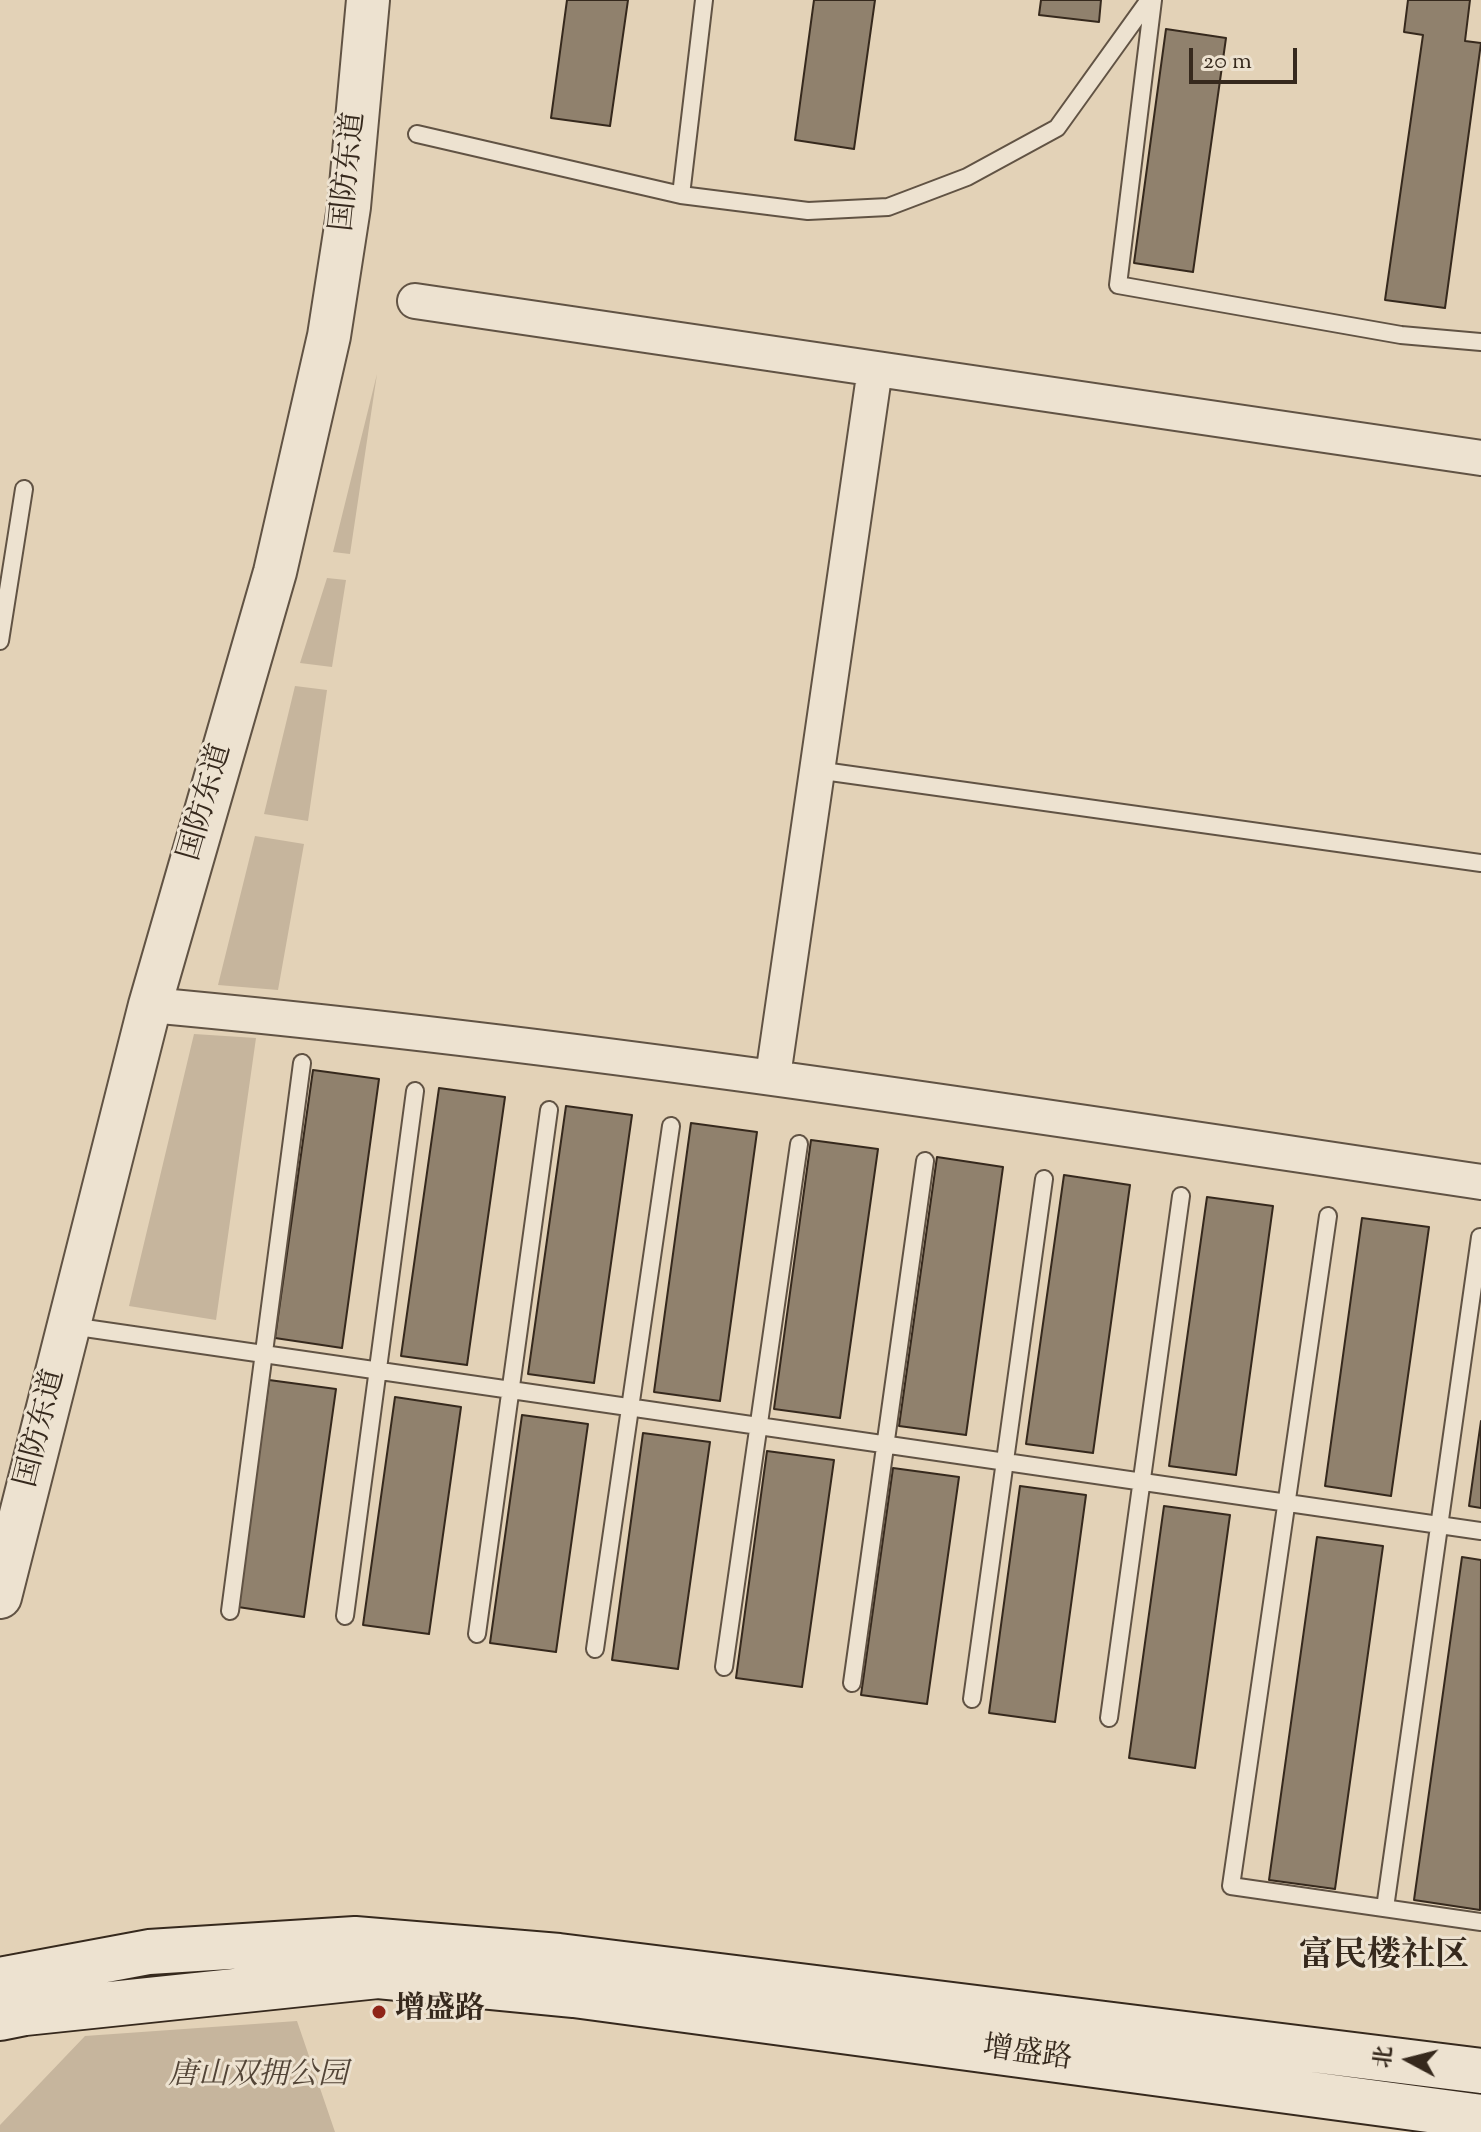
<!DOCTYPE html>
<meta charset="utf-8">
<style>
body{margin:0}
#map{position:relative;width:1481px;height:2132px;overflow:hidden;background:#e3d2b7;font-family:"Sorts Mill Goudy","Noto Serif SC",serif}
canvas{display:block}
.north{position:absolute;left:1369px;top:2020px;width:80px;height:80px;-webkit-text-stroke:6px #ede2d0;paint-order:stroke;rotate:277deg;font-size:22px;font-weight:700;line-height:32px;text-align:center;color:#36291d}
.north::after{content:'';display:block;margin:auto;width:28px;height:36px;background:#36291d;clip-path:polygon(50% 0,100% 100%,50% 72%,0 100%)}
.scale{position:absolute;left:1189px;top:48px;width:108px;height:36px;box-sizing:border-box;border:4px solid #36291d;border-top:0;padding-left:10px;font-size:24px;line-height:28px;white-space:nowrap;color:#36291d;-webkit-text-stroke:6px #ede2d0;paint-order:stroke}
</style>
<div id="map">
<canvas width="1481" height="2132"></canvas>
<div class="north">北</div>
<div class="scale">20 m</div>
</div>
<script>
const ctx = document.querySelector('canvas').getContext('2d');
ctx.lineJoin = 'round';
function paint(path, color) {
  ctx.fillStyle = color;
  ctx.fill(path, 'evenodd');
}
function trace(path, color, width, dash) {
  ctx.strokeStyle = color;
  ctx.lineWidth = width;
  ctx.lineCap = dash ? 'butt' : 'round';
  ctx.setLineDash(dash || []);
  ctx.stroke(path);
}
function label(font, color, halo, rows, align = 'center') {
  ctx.font = font + ' "Sorts Mill Goudy","Noto Serif SC",serif';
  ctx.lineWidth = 6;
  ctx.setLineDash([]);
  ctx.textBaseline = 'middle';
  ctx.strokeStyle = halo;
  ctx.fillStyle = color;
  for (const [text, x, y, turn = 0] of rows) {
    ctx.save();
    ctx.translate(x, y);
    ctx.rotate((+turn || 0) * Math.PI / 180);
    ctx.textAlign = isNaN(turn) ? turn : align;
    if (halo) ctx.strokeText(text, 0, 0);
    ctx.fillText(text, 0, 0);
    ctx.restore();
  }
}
const green = new Path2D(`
 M377,374L350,554L333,552Z
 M327,578L346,580L332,667L300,663Z
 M295,686L327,690L308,821L264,814Z
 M255,836L304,844L278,990L218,985Z
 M194,1034L256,1038L216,1320L129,1306Z
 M297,2021L335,2132H0V2125L85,2036Z`);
const building = new Path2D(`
 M567,0H628L610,126L551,118Z
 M814,0H875L854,149L795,140Z
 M1041,0H1101L1099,22L1039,15Z
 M1408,0H1470L1465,41L1481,43L1445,308L1385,300L1423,35L1404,32Z
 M1166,29L1226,38L1193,272L1134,263Z
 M313,1070L379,1079L342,1348L275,1338Z
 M439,1088L505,1097L467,1365L401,1356Z
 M566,1106L632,1115L594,1383L528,1374Z
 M691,1123L757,1132L720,1401L654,1392Z
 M811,1140L878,1149L840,1418L774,1409Z
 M937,1157L1003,1167L966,1435L899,1426Z
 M1064,1175L1130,1185L1093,1453L1026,1444Z
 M1207,1197L1273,1206L1236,1475L1169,1466Z
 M1362,1218L1429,1227L1391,1496L1325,1486Z
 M269,1380L336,1389L304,1617L238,1607Z
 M395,1397L461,1407L429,1634L363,1625Z
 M522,1415L588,1424L556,1652L490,1643Z
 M1481,1421V1508L1469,1506Z
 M643,1433L710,1442L678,1669L612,1660Z
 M767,1451L834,1460L802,1687L736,1678Z
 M893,1468L959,1477L927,1704L861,1695Z
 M1020,1486L1086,1495L1055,1722L989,1713Z
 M1164,1506L1230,1515L1195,1768L1129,1758Z
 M1317,1537L1383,1546L1335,1889L1269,1880Z
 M1462,1557L1481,1560L1480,1910L1414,1900Z`);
const service = new Path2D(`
 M1153,0L1118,285L1401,335L1481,342
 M417,134L681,195L808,211L888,207L967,177L1057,128L1149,0
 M681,195L704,0
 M0,641L24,489
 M816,770L1481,863
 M1328,1216L1231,1886L1481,1922
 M71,1326L1481,1531
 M230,1611L302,1063
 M345,1616L415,1091
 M477,1634L549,1110
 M595,1649L671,1126
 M724,1667L799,1144
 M852,1683L925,1161
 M972,1699L1044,1179
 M1109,1718L1181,1196
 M1385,1908L1480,1237`);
const minor = new Path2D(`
 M415,301L1481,458
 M150,1005C596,1046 1038,1116 1481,1182
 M773,1076L875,369`);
const tertiary = new Path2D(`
 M0,1597L150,1005L275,572L329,336L349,207L368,0`);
const secondary = new Path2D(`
 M0,1980L149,1952L355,1939L559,1956L1481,2071
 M0,2018L25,2013L378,1976L574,1995L1481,2117`);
const markers = [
 [379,2012,8,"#8f2418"]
];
const streetNames = [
 ["国防东道",351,172,-84],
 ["国防东道",208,803,-74],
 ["国防东道",43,1429,-76],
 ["增盛路",1027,2056,8]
];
const poiNames = [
 ["增盛路",395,2012]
];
const parkNames = [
 ["唐山双拥公园",258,2078]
];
const quarterNames = [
 ["富民楼社区",1384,1959]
];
paint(green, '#c6b59d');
paint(building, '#90816d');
trace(building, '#36291d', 2);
trace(service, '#615344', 20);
trace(minor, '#615344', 38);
trace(tertiary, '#615344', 46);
trace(secondary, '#36291d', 48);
trace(service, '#ede2d0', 16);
trace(minor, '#ede2d0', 34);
trace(tertiary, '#ede2d0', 42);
trace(secondary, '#ede2d0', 44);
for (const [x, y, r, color] of markers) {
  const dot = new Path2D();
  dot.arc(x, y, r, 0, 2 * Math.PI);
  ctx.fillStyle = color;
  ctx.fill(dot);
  trace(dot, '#ede2d0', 3);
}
label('30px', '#36291d', '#ede2d0', streetNames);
label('bold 30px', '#36291d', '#ede2d0', poiNames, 'left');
label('italic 30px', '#534537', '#ede2d0', parkNames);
label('bold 34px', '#36291d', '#ede2d0', quarterNames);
</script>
